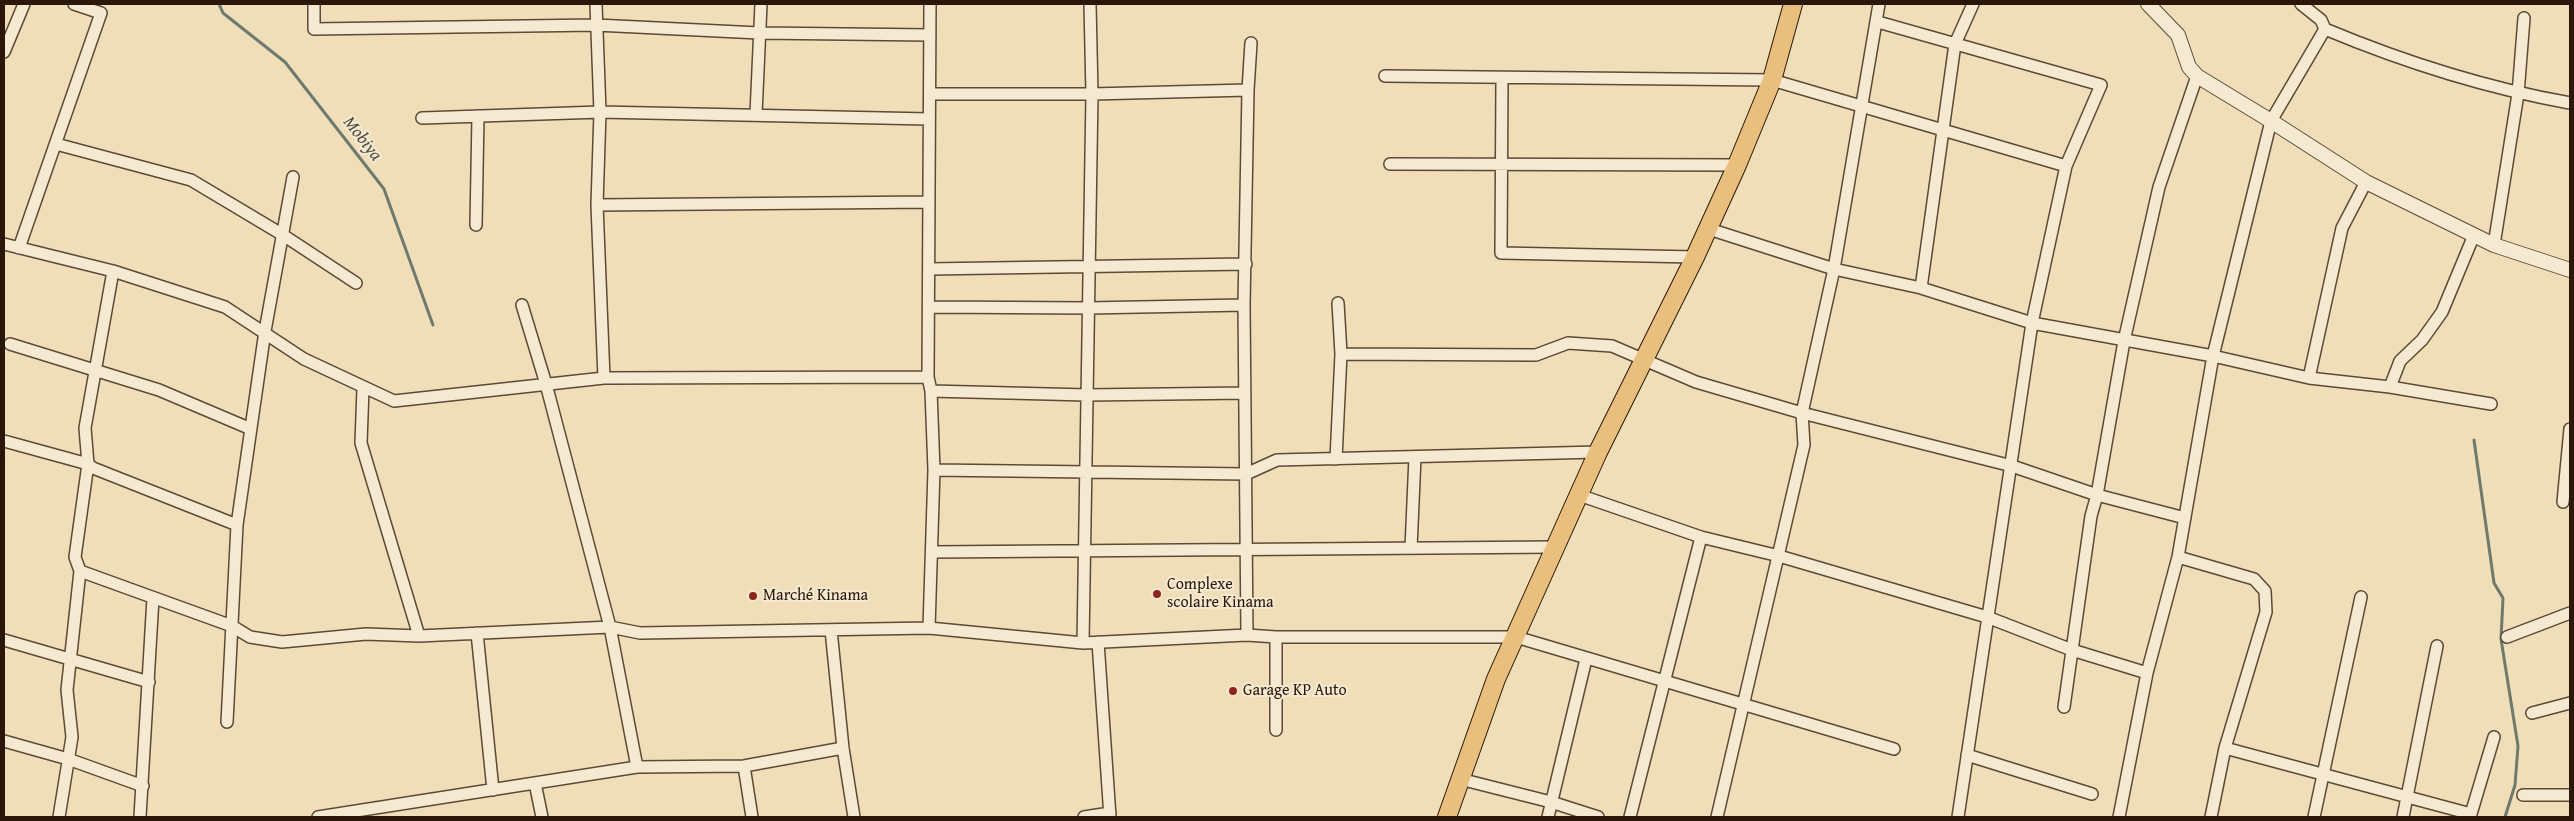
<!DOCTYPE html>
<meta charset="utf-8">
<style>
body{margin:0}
#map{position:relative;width:2574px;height:821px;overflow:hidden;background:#f0deb8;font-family:"Gentium Book Plus",serif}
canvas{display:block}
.frame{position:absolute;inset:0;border:5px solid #2b170a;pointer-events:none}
</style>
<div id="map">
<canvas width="2574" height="821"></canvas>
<div class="frame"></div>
</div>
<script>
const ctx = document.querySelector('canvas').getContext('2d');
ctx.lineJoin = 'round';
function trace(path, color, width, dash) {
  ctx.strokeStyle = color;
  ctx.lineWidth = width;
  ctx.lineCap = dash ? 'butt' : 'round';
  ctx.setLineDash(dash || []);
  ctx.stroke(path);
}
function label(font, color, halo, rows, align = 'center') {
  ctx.font = font + ' "Gentium Book Plus",serif';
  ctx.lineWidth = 4;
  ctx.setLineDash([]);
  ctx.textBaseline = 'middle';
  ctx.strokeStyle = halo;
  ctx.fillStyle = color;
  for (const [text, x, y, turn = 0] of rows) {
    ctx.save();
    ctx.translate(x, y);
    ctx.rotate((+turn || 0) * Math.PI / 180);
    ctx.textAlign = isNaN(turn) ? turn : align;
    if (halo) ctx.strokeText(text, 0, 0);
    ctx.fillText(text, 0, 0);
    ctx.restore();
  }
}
const stream = new Path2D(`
 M219,4L223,13L285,62L384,189L433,325
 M2474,440L2494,583L2503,598L2501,639L2518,746L2515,785L2505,817`);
const minor = new Path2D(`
 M314,4V29L596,25L759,33L930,35
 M596,4L600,112L597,205L604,378
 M2301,4L2321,20L2325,29
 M1878,22L2101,85L2066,166L2032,323L1958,817
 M4,52L24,4
 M1385,76L1772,80L2066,166
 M1502,78L1501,253L1695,257
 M930,94H1092L1248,90
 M756,114L761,4
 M422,118L600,112L929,119
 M56,144L191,180L283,235L356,283
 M1390,164L1737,165
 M597,205L929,202
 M476,225L478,116
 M1709,229L1834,269L1921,288L2032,323L2213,356L2309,378L2390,387L2491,404
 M4,244L113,271L225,307L304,359L394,401L604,378L928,377
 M2494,245L2518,94L2524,18
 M19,248L101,13L74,4
 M929,269L1246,264
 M1921,288L1955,44L1973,4
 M522,305L546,384L610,627L637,767
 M929,307L1088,308L1244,305
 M10,344L159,390L251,429
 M1341,354L1536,355L1568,343L1612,346L1696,382L1802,413L2012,466L2097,495L2185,518
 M2309,378L2342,228L2366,182
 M2390,387L2400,361L2422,340L2442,312L2474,235
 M363,388L361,443L419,636
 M931,391L1087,395L1245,393
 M4,441L88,464L93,468L237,525
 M1336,459L1341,354L1338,303
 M934,470L1246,474L1277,460L1598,452
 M1579,495L1701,537L1779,556L1987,617L2072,650L2147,673
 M2563,502L2570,429
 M1411,548L1415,457
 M933,552L1555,547
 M2178,557L2254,579L2265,591L2266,612L2225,748L2211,817
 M80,571L232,626L250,637L282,642L366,634L419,636L610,627L640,633L929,628L1083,643L1247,635L1276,637H1516L1894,749
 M929,628L934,470L931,391L928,377L930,4
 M831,630L843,748L854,817
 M477,633L493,790
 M1247,635L1244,305L1248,90L1251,43
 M2507,637L2570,613
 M4,640L149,682
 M1098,642L1110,817
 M1083,643L1092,94L1090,4
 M2064,707L2091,516L2097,495L2124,341L2159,187L2197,76
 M2532,713L2570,703
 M227,722L237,525L265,331L293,177
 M1276,730V637
 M4,741L68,759L143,786
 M2225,748L2471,814L2494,737
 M1967,755L2092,794
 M744,766L752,817
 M1460,779L1551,802L1598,817
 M535,783L542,817
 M2523,795H2570
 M59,817L72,737L67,690L80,571L75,557L88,464L85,428L113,271
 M140,817L153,598
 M318,817L637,767L744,766L843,748
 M1084,817L1110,813
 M1548,817L1586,659
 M1630,817L1701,537
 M1717,817L1804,445L1802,413L1834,269L1879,4
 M2119,817L2147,673L2178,557L2213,356L2271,121L2325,29C2404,62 2486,88 2570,103
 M2314,817L2361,597
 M2403,817L2437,646`);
const tertiary = new Path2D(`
 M2148,4L2178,35L2189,67L2197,76L2271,121L2366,182L2494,245L2570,270`);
const primary = new Path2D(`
 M1447,817L1496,679L1598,452L1695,257L1737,165L1772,80L1793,4`);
const markers = [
 [1157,594,5,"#8f2418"],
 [753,596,5,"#8f2418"],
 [1233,691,5,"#8f2418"]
];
const poiNames = [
 ["Complexe",1167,585],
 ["scolaire Kinama",1167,603],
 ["Marché Kinama",763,596],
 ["Garage KP Auto",1243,691]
];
const waterNames = [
 ["Mobiya",362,139,52]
];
trace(stream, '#6e7a6e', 3);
trace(minor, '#5c4936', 14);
trace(tertiary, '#5c4936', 16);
trace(primary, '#2b170a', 20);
trace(minor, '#f5ead1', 11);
trace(tertiary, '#f5ead1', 14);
trace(primary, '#e8bf7c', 18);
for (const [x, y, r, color] of markers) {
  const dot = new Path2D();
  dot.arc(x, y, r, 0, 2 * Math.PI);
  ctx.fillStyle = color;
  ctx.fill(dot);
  trace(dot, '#f5ead1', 2);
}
label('16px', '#2b170a', '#f5ead1', poiNames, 'left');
label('italic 18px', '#525144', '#f5ead1', waterNames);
</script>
